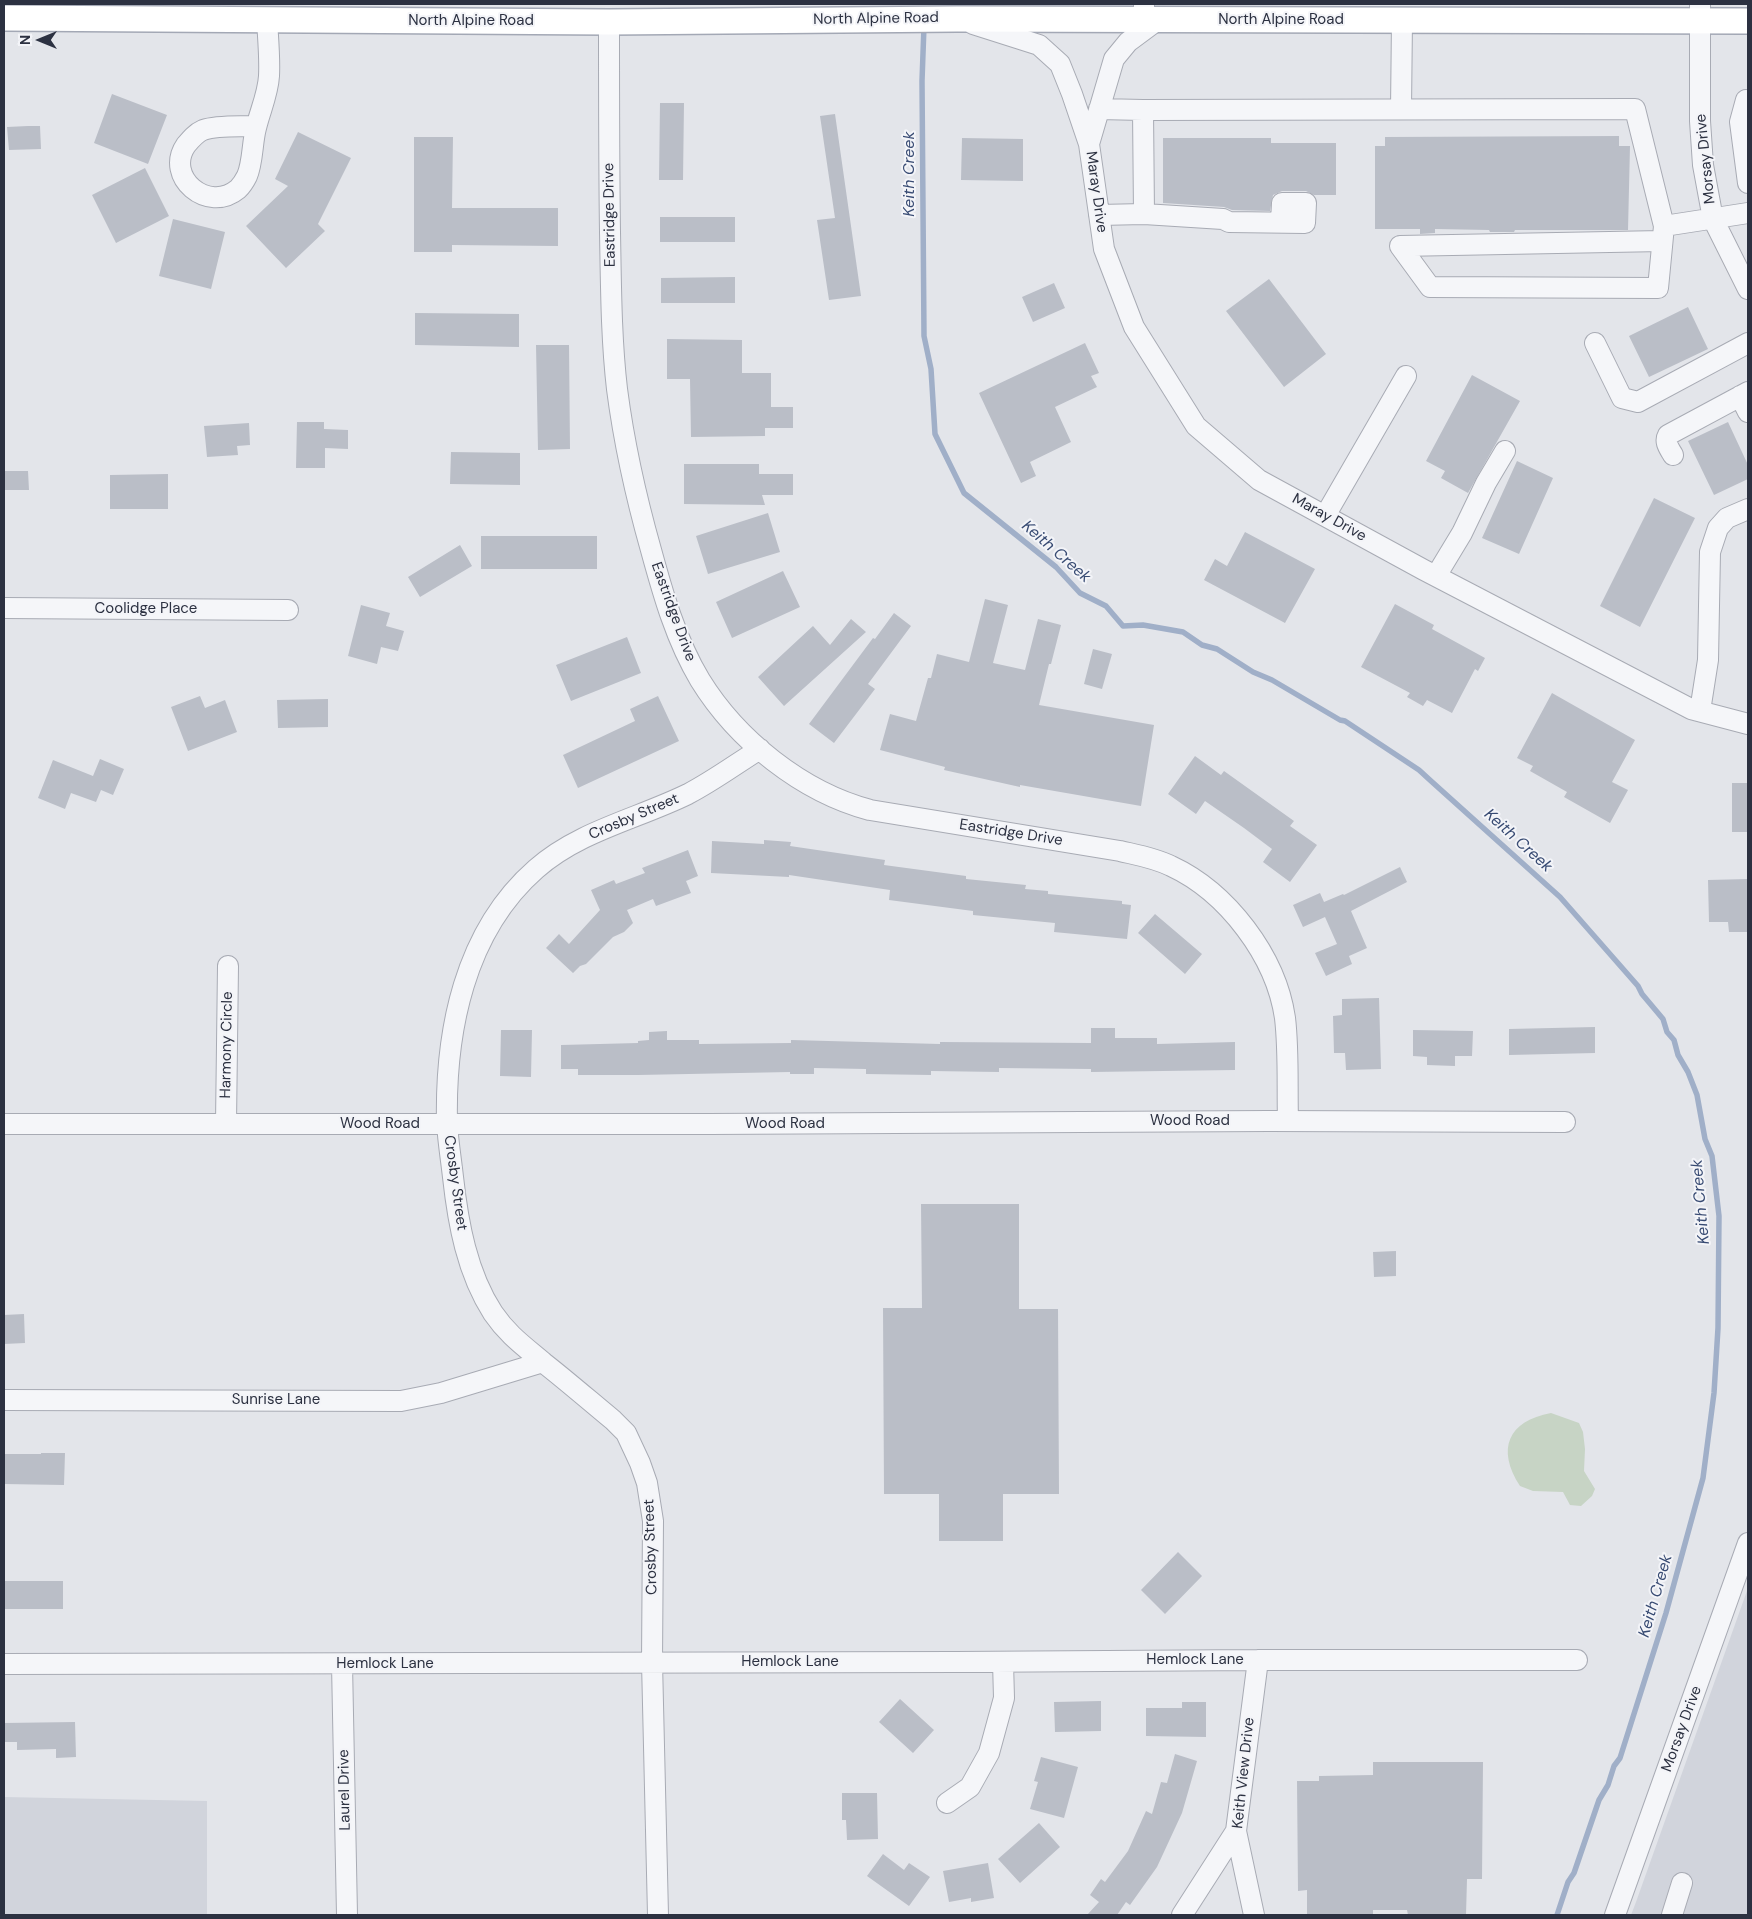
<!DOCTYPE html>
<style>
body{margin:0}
#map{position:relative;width:1752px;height:1919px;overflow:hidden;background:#e3e5ea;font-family:"DM Sans",sans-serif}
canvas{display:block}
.frame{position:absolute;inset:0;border:5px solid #2c3141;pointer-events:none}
.north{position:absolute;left:15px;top:15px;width:50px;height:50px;-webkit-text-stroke:4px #f3f4f8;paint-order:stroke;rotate:270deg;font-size:14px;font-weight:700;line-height:20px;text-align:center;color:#2c3141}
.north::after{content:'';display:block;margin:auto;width:18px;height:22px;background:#2c3141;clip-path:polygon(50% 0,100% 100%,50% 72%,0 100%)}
</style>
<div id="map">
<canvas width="1752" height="1919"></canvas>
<div class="frame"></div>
<div class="north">N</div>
</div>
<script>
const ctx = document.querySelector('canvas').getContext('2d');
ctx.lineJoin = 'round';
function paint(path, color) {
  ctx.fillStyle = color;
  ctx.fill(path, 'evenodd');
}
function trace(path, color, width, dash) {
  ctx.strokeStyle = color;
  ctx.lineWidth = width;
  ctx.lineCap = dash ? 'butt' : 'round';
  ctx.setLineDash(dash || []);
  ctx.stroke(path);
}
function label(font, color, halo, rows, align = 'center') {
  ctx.font = font + ' "DM Sans",sans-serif';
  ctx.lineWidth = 4;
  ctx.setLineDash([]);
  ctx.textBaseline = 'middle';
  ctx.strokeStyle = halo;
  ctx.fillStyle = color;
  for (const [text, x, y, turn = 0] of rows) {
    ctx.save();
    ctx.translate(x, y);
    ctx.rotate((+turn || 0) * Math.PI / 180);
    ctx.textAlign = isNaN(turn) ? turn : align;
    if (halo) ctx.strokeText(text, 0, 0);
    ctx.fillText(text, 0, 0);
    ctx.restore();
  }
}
const built = new Path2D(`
 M1748,1588V1915H1631L1636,1902Z
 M4,1797L207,1801V1915H4Z`);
const green = new Path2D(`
 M1551,1413L1579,1423L1583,1432L1585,1449L1584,1471L1595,1489L1592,1496L1581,1506L1570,1505L1563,1492L1533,1491L1520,1486C1496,1449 1508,1421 1551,1413Z`);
const stream = new Path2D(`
 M924,26L922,81L924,336L931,369L935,434L964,493L1056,567L1080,593L1106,606L1123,626L1143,625L1183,632L1202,645L1217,649L1253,672L1272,680L1340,720L1345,721L1419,770L1431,781L1560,897L1638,986L1642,994L1663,1019L1667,1032L1674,1040L1678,1055L1688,1072L1697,1095L1705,1139L1712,1156L1719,1216L1718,1328L1714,1393L1703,1478L1666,1613L1620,1758L1614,1766L1608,1785L1599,1800L1574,1873L1568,1882L1557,1915`);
const building = new Path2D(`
 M112,94L167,115L148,164L94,143Z
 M660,103H684L683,180H659Z
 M835,114L861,296L829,300L817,220L835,218L820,116Z
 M28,126H40L41,149L9,150L7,127Z
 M298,132L351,158L318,224L325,231L286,268L246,226L288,186L275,179Z
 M1619,136V146H1630L1628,230H1515L1514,232H1490L1489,230L1435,229V233L1420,234V229H1375V146H1385V137Z
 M414,137H453L452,208H558V246L452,245V252H414Z
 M962,138L1023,139V181L961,180Z
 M1163,138H1271V143H1336V195H1314L1306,191H1282L1273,195L1270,211L1232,210L1224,207L1163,203Z
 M145,168L169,216L116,243L92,195Z
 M660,217H735V242H660Z
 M173,219L225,232L211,289L159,276Z
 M735,277V303H661V278Z
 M1269,279L1326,354L1284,387L1226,311Z
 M1054,283L1065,308L1033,322L1022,297Z
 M1688,307L1708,349L1649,377L1629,336Z
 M415,313L519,314V347L415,345Z
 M667,339L742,340V373H771V407H793V428H765V436L691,437L690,379H667Z
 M1085,343L1099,373L1091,376L1097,387L1055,407L1071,442L1030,462L1036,476L1021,483L979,393Z
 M536,345H569L570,449L538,450Z
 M1472,375L1520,401L1468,493L1441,478L1445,471L1426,461Z
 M297,422H324V429L348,430V449L325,448V468H296Z
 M1728,422L1748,465V479L1714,495L1688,441Z
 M249,423L250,445L237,446L238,455L207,457L204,426Z
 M451,452L520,453V485L450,484Z
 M1517,461L1553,478L1519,554L1482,538Z
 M684,464H759V474H793V495H762L765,505L684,504Z
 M4,471H28L29,490H4Z
 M168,474V509H110V475Z
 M1654,498L1695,518L1640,627L1600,606Z
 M768,513L780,552L708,574L696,536Z
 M1245,532L1315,569L1285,623L1204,580L1215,559L1227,566Z
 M481,536H597V569H481Z
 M460,545L472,566L420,597L408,577Z
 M783,571L800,607L732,638L716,602Z
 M985,599L1008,605L993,663L1025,670L1038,619L1061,625L1051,664H1049L1039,705L1154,725L1141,806L1020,785V787L944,770L945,767L880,750L890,714L916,721L928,678H931L937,654L969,662Z
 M1395,604L1434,625L1432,629L1485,658L1478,671L1475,669L1452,713L1427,700L1423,706L1407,697L1410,693L1361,667Z
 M361,605L390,613L386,626L404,631L398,651L381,647L377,664L348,656Z
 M894,613L911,626L868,684L875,689L834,743L809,724L873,638L875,639Z
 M851,619L866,632L784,706L758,677L813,626L830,645Z
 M627,637L641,673L571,701L556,665Z
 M1093,649L1112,654L1102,689L1084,684Z
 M1552,693L1635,740L1612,782L1628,790L1610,823L1564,797L1567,792L1530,771L1533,766L1517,758Z
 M200,696L205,708L225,700L237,732L188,751L171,707Z
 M658,696L679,741L578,788L563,755L635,721L630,709Z
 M328,699V727L278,728L277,700Z
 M1195,756L1221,775L1224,771L1294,821L1290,826L1317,845L1290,882L1263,862L1272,849L1244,828L1205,801L1196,814L1168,794Z
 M100,759L124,769L113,795L101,790L96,802L71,793L65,809L38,798L53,760L93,776Z
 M1732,783H1748V832H1732Z
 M764,840L791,842L790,846L885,860L884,865L966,876V879L1026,885L1025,889L1048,891V894L1122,901V904L1131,905L1127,939L1054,932L1055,923L973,915V911L889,900L890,890L789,875V877L711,873L712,841L764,844Z
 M688,850L698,876L686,881L691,893L656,906L653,899L627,910L633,923L624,932L613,937L586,964L580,966L573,973L546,948L559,934L569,944L600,910L591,890L614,880L616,884L645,873L642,868Z
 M1400,867L1407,882L1351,911L1367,948L1349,956L1352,964L1326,976L1315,953L1337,944L1325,917L1303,927L1293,905L1320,893L1324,902L1343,894L1344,895Z
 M1748,879V932H1729L1728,922H1709L1708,880Z
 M1155,914L1202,954L1185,974L1138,933Z
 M1379,998L1381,1069L1346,1070L1345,1053H1334L1333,1016L1342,1015V999Z
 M1595,1027V1053L1509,1055V1029Z
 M1091,1028H1115V1038H1157V1044L1235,1042V1070L1091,1072V1069L999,1068V1072L931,1071V1075L866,1074V1069L814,1068V1074H790V1072L638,1075H578V1069H561V1045L638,1043V1041L649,1040V1032L667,1031V1040H699V1044L791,1043V1040L940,1044V1042L1091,1043Z
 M501,1030H532L531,1077L500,1076Z
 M1413,1030L1473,1031L1472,1056H1455V1066L1427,1065V1057L1413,1056Z
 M921,1204H1019V1309H1058L1059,1494H1003V1541H939V1494H884L883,1308H922Z
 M1396,1251V1276L1374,1277L1373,1252Z
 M24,1314L25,1343L4,1344V1315Z
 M41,1453H65L64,1485L4,1484V1454H41Z
 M1178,1552L1202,1576L1165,1614L1141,1590Z
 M4,1581H63V1609H4Z
 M900,1699L934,1730L913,1753L879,1722Z
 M1101,1701V1731L1055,1732L1054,1702Z
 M1182,1702H1206V1737L1146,1736V1708H1182Z
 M75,1722L76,1757L56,1758V1749L17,1750V1742H4V1723Z
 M1175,1754L1197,1761L1182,1813L1157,1867L1130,1905L1126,1902L1117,1915H1087L1099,1902L1090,1895L1101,1879L1105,1882L1128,1851L1146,1811L1152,1814L1161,1782L1167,1783Z
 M1041,1757L1078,1767L1064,1818L1030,1809L1038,1782L1034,1781Z
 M1373,1762H1483L1482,1879H1467L1466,1915H1408L1407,1910H1373V1915H1307V1890L1298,1891L1297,1781H1319V1776L1373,1775Z
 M842,1793H877L878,1839L847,1840L846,1820H842Z
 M1039,1823L1060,1847L1020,1883L998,1859Z
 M883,1854L904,1870L909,1863L930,1877L909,1906L867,1876Z
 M988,1863L994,1898L971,1902V1898L949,1902L943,1871Z`);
const minor = new Path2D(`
 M1700,4V121L1703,165L1713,219L1748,289
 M1144,19V4
 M609,22C609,92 609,162 610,232C611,284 611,337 617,389C624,443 636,497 651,550C663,594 676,640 700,680C737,740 802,792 870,810L1120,851C1137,855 1155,858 1171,866C1227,892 1276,956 1285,1018C1289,1052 1287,1087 1288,1121
 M973,24L1039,45L1060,64L1072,94L1089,144L1104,249L1134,327L1196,426L1259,480L1424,570L1691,709L1748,724
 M1746,100L1740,122L1748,183
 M1099,109L1143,110
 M1401,109L1402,20
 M256,126C240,127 219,125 203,130C196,133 191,139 186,145C164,177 208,214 238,189C241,186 245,180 247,176C253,162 252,143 256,128C260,111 268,94 269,76C270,58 268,38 267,20
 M1089,144L1114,59L1128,42L1159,19
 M1099,215L1144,214
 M1281,222L1282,203H1306L1305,223L1229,222L1223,219L1144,214L1143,110L1635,109L1664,226L1748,213
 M1662,241L1400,246L1430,287L1658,288L1664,226
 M1595,343L1622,398L1638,402L1748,343
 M1740,396L1748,412
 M1673,455C1669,448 1664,442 1668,435L1748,392
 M1325,516L1406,376
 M1436,576L1462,533L1486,483L1505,451
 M4,608L288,610
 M1700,711L1708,660L1710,552L1718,528L1727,518L1748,509
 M226,1123L228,966
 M4,1124H709L1269,1121L1565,1122
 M4,1400L401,1401L441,1393L543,1362
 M4,1664L956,1662L1258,1660H1577
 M342,1664L347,1915
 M947,1803L970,1787L989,1753L1004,1698L1003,1662
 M658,1915L652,1662L653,1521L647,1483L640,1463L626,1433L613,1420C590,1401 567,1381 544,1363C524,1346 508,1335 493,1313C467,1273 458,1223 453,1177C451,1159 448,1141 447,1123C445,1032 464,932 536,869C579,831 637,819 688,794C713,781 736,764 760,749
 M1182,1915L1236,1831
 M1254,1915L1236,1831L1258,1660
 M1615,1915L1748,1543
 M1672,1915L1682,1883`);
const major = new Path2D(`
 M4,18L609,22L957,19L1748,21`);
const streetNames = [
 ["North Alpine Road",876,19,-1],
 ["North Alpine Road",1281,20],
 ["North Alpine Road",471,21],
 ["Morsay Drive",1706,159,-96],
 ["Maray Drive",1096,192,82],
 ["Eastridge Drive",610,215,-91],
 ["Maray Drive",1329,518,29],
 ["Coolidge Place",146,609],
 ["Eastridge Drive",673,612,70],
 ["Crosby Street",634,817,-23],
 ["Eastridge Drive",1011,833,9],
 ["Harmony Circle",227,1045,-89],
 ["Wood Road",1190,1121],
 ["Wood Road",380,1124],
 ["Wood Road",785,1124],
 ["Crosby Street",455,1183,82],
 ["Sunrise Lane",276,1400],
 ["Crosby Street",651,1547,-92],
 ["Hemlock Lane",1195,1660],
 ["Hemlock Lane",790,1662],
 ["Hemlock Lane",385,1664],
 ["Morsay Drive",1682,1729,-70],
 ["Keith View Drive",1244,1773,-84],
 ["Laurel Drive",345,1790,-91]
];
const waterNames = [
 ["Keith Creek",910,174,-90],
 ["Keith Creek",1056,552,41],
 ["Keith Creek",1518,841,42],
 ["Keith Creek",1701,1202,-95],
 ["Keith Creek",1656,1596,-74]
];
paint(built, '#d1d4dc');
paint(green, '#c7d4c5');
trace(stream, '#a0afc8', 5.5);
paint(building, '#babec7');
trace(minor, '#a8abb4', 22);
trace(major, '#a3a8b5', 28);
trace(minor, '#f5f6f9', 20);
trace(major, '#fff', 25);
label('15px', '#2c3141', '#f3f4f8', streetNames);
label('italic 16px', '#384b73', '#f3f4f8', waterNames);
</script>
